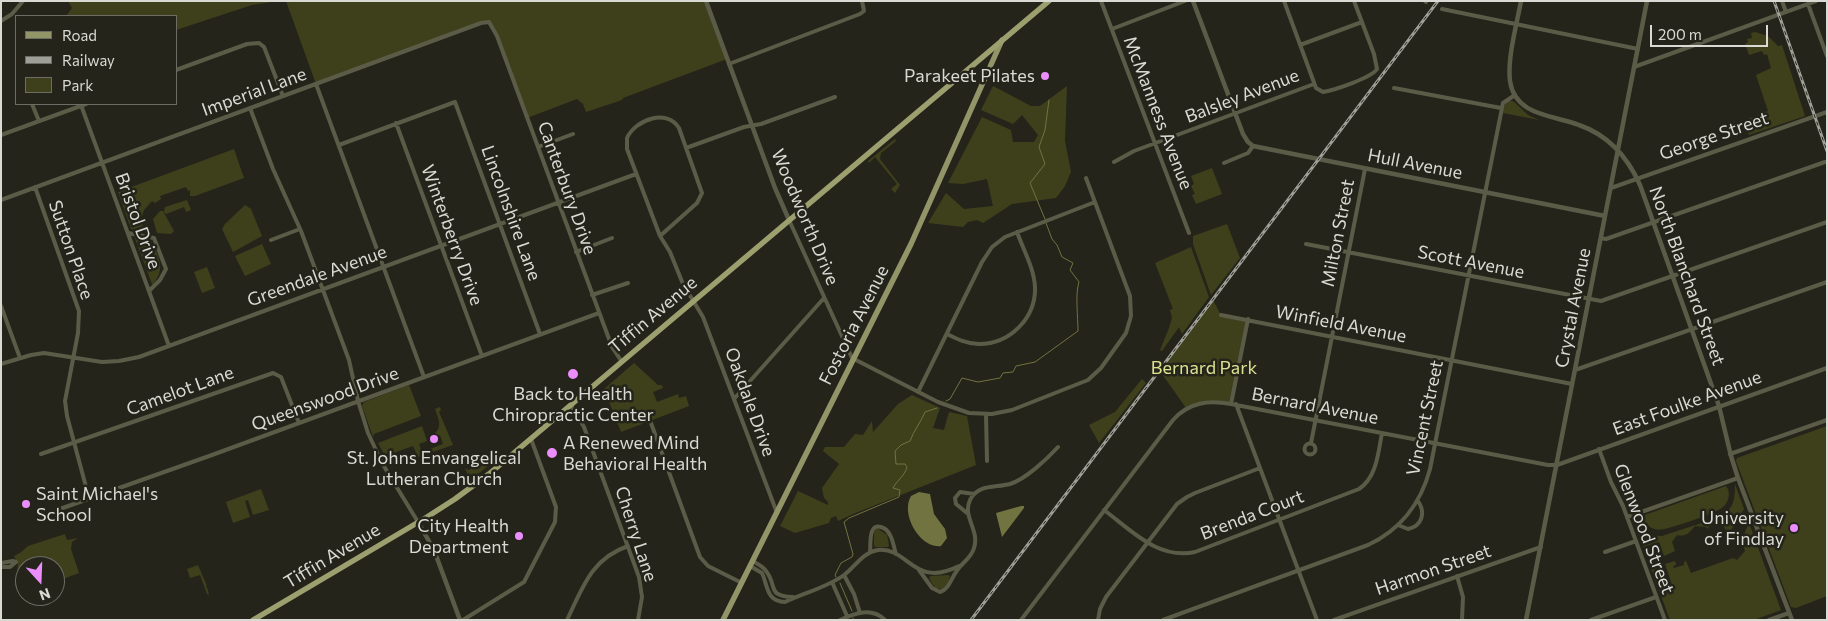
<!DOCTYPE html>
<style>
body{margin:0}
#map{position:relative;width:1828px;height:621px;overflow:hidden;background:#24241b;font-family:Commissioner,sans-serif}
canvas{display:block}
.frame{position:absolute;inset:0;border:2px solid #d9dad3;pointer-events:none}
.legend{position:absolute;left:15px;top:15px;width:162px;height:90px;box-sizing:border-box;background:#24241b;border:1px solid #6c6d65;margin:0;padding:6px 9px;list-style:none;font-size:15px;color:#d9dad3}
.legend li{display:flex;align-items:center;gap:10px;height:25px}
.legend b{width:25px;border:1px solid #6c6d65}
.north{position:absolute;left:15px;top:556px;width:50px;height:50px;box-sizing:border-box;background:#24241b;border:1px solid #6c6d65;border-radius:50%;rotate:160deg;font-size:14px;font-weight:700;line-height:20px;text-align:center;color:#d9dad3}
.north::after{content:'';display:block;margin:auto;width:18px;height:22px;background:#eb8dfb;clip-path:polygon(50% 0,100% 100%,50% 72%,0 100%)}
.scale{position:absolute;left:1650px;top:25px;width:118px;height:22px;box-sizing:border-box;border:2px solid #d9dad3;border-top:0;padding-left:6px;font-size:15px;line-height:18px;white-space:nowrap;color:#d9dad3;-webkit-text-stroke:4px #24241b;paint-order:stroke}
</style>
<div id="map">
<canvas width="1828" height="621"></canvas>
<div class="frame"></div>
<ul class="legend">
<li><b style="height:6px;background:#929568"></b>Road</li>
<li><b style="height:6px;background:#9e9f97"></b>Railway</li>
<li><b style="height:14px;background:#3e401c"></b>Park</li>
</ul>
<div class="north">N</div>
<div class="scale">200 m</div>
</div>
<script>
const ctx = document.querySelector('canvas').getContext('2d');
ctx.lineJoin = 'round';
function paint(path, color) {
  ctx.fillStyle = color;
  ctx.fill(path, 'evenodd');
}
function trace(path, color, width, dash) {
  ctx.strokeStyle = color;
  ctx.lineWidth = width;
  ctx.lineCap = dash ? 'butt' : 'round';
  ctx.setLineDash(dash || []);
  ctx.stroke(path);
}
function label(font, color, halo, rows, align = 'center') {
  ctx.font = font + ' Commissioner,sans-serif';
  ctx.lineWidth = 5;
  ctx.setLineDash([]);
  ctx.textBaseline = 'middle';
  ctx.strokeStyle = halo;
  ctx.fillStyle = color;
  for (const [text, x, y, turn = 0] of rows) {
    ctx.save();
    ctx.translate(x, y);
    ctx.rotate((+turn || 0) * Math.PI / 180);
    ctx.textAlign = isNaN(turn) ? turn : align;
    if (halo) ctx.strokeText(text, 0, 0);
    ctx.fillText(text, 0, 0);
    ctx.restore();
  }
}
const green = new Path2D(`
 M68,1H278L252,5L176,30V16H66L72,8Z
 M286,1H706L727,59L623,98L622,100L586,112L583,104L577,99L527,118L492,25L484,22L316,84Z
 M1755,32L1768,36L1778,46L1782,45L1805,116L1749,135L1743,121L1768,111L1756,75L1771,68L1767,54L1764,55L1762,51L1749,55L1745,44L1748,42L1747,39L1752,38L1751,33Z
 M993,86L1031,106H1040L1067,86L1065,141L1071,172L1065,186L1056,198L1012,204L983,223L977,220L968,222L963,227L928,223L946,193L964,209L993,206L987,179L963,184L948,183L982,117L1011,130L1013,142H1034L1038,135L1022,115L1013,124L981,110Z
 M1509,101H1513L1528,115L1539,120L1503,113L1505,104Z
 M895,139L896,141L881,153L880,159L900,185L895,193L891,189L897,184L875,157L869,163L868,161Z
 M234,149L244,178L195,196H190V190L188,191L186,187L160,196L161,199L155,203L152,201L144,210L141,220L143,222L142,230L131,229L118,192Z
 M1212,168L1222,194L1196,204L1192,195L1195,194L1191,186L1194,184L1191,176Z
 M187,200L191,210L186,212L184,207L166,214L164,212L165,207Z
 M245,205L251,209L262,236L233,252L222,229L225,224Z
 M160,211H163L174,231L171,234L157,233L153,219Z
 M1227,224L1240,258L1211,295L1193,244V236Z
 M134,236L151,241C159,257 166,269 153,284H152Z
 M262,244L271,264L245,276L235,256Z
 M1191,247L1209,297L1182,334L1179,327L1162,351L1160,350L1169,328L1172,318L1170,310L1173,309L1155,263Z
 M207,267L215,288L202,293L194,272Z
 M1213,300L1221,315L1248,319L1231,404L1217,401L1186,408L1160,371Z
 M634,363L658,385H662L663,388L653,392L657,402L678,394L679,398L686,396L689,406L621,432L604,389Z
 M1142,379L1146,383L1099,443L1089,425L1115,412Z
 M409,385L421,416L374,434L373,437L362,406L364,402Z
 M912,395L940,408L933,428L944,430L949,412L967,416L976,465L853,514L838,521L836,516L831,518L829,523L795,533L780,526L798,491L828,505V502L824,498L822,488L839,464L823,451L825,447H844L855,434L863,435L872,421L873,432L898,404Z
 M440,407L441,410L439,412L453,445L418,457L413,446L385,456L378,443L422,426L427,441L419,444L422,452L443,444L440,435L436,437L435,433C443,426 438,418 435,409Z
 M1827,426V596L1796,608L1791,607L1736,461L1737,458Z
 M486,460H490L491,464L470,480L465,468L468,470L485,464Z
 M1735,484L1744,509L1730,532L1726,531L1723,524L1713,523L1707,529L1706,527L1695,526C1689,533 1686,537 1677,535L1672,542L1675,551L1664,556L1659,542L1643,547L1634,520H1635C1642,530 1649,536 1662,536L1720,517C1734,509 1735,499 1735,484Z
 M1726,486C1731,492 1729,502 1723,507C1717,513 1674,527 1664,529C1660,530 1655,530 1652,528C1647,526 1644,521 1642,516Z
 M261,489L269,510L253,515L248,500L245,501L250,517L233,523L226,502Z
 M1749,523L1781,610L1754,620H1670L1649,563L1655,562L1665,588L1672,585L1665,564L1675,561L1676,565L1673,566L1674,568L1684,565V562L1686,561L1691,573L1733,558L1737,560L1745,551L1742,539Z
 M877,528L887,535L889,545L888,547H875L874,545V532Z
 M65,534L67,540L78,538L72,542L71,549L79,573L55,582V566H25V569L17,572L18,564L14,556L20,553L28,546Z
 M198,565L207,586L205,587H207L209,595L207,594L200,575L190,578L187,569Z
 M948,575L950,576L948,583L942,589L935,588L929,578L931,576Z`);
const water = new Path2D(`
 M919,492L930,494L934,514L945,529L947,538L941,546C920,549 900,514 911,496Z
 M1021,506H1024V508L1002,537L996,513Z`);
const stream = new Path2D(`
 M1045,219L1030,183L1045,164L1039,147L1045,130L1049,100
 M946,401L950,399L962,378L978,382L1000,378L1003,373L1013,372L1016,366L1035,362L1078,331C1078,317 1075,294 1079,282L1070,270L1073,263L1062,257L1057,245L1052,239L1046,223
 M836,577L835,575L841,563L852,557L853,554L844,522L849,518L899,497L900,490L893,488C898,479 904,477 907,467L905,464H896L895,451L901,445L910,441C914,430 921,422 925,412L937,408
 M840,583L852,611
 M853,618V620`);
const minor = new Path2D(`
 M1101,1L1189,233
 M1284,1L1316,88L1323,92C1335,90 1371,78 1377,69L1374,54L1354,1
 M1425,1L1426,2
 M1782,1L1786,12
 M1808,4L1827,56
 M1442,9L1638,49
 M1,21L12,14L23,1
 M1112,29L1185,1
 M1300,45L1362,22
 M729,64L860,14L864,11L862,1
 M1634,67L1816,1
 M176,70L247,44L259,43L264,47L266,52L283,96
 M316,84L424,377
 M1394,88L1501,108
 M32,104L39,121
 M81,105L169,346
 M250,108L273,169L301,231L349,360L358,401L368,433L382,463L418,522
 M396,123L482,356
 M1,135L86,104
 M339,145L455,102L540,334
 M538,147L573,134
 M686,148L744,127L761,124L835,97
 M1114,162L1134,151L1314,84
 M1224,163L1248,153L1253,146
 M35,187L79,311L78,333L65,401L67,416L89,498
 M1611,188L1827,112
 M1,200L481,23L489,22L497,36L612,347L622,362
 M789,220L852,358L938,402L969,413L992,414L1012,410L1088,380L1101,368L1126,333L1131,316L1130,296L1086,178
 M128,233L154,238L166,269L160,280L149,291
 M660,236L697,203L702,193L679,128C667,108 635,120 627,138V149L660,236L670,252L683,284L703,317L777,513
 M1601,238L1606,239L1825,162
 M271,240L300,229
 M1306,244L1601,301L1827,222
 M576,252L612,238
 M592,295L628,283
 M1,306L20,358
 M1221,315L1572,384
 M947,334C957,339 967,344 979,344C1010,344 1036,318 1035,287C1034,268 1023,249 1017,232
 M1,364L31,355L44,353L102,362L119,361L139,357L636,174
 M1575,370L1827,282
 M918,392L982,262L992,247L1005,237L1095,202
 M734,399L824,298
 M1231,404L1248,319
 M1236,404L1317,620
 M571,405L584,427L639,577L642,597L638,620
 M986,414L987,461
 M651,423L700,557L708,566L742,583
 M1311,443L1365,169
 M1304.5 449a5.5 5.5 0 1 1 11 0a5.5 5.5 0 1 1-11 0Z
 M1599,449L1611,482L1623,506L1665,620
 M41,454L273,373L281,377L299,423
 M60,509L212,455L599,313
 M1104,510C1131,530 1158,560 1195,552L1359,489C1377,477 1378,453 1382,433
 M967,513L956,504L955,498L960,492L974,494
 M1627,517L1738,478
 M1398,525L1408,529C1422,526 1426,513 1418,501
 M870,552C871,545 868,523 881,527C885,528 888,531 890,535C893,540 894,548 896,554
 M1605,552L1636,541
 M753,561C757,564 763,566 766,571C778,586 766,596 793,597
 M1,563L13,561L16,562L10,567H1
 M750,566L762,573C768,586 766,601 785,602C804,593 828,587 844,575C855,567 863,552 878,550C909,547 913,589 959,566
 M919,570L932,588L940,592C949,589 951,579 956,572C961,563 971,559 974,548C980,530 962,517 970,500C978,484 995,488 1010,484C1026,479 1047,459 1058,447
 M844,575L854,594L860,613
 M1457,576L1463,597L1462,620
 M832,582L847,616
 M463,620L524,582L555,522L556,507L531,439
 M567,620C583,587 591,559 628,546
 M840,620C855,613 872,607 885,620
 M1021,620L1173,420C1189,402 1209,400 1231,404L1548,465H1557
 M1098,620L1100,609L1106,597L1177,504L1187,497L1195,493L1260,468
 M1163,620L1368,545C1400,530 1421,503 1430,469L1503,103L1515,95
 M1334,620L1541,547
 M1591,620L1656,597`);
const tertiary = new Path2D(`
 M706,1L775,188L789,220
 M1193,1L1243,134L1248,142L1253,146L1605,216
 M1521,1C1517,23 1507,59 1510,81C1515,116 1553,115 1579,125C1608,135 1628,158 1640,185L1719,406L1731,456L1738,478L1792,620
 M1730,454L1827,420
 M1557,465L1827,368
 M418,522L434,550L460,620
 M1526,620L1647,1
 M1769,620L1789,613`);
const primary = new Path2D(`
 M723,620L911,244L1002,40`);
const trunk = new Path2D(`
 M253,620L427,517L455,499L489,474L1049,1`);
const rail = new Path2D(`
 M1774,1L1827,151
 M971,620L1438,1`);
const markers = [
 [1045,76,5,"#eb8dfb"],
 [573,374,6,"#eb8dfb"],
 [434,439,5,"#eb8dfb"],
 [552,453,6,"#eb8dfb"],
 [26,504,5,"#eb8dfb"],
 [1794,528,5,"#eb8dfb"],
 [519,536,5,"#eb8dfb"]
];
const poiNames = [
 ["Parakeet Pilates",1035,76],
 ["Back to Health",573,394,"center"],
 ["Chiropractic Center",573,415,"center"],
 ["A Renewed Mind",563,443,"left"],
 ["Behavioral Health",563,464,"left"],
 ["St. Johns Envangelical",434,458,"center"],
 ["Lutheran Church",434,479,"center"],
 ["Saint Michael's",36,494,"left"],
 ["School",36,515,"left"],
 ["University",1784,518],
 ["of Findlay",1784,539],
 ["City Health",509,526],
 ["Department",509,547]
];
const streetNames = [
 ["Imperial Lane",254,92,-20],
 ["Balsley Avenue",1242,96,-21],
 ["McManness Avenue",1158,113,69],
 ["George Street",1714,136,-19],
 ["Hull Avenue",1415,164,11],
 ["Canterbury Drive",567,188,70],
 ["Lincolnshire Lane",511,213,70],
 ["Woodworth Drive",805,217,67],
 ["Bristol Drive",138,221,70],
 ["Milton Street",1338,233,-79],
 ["Winterberry Drive",452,235,70],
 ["Sutton Place",71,250,71],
 ["Scott Avenue",1471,262,11],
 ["Greendale Avenue",317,276,-20],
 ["North Blanchard Street",1687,276,70],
 ["Crystal Avenue",1573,308,-79],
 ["Tiffin Avenue",653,315,-40],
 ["Winfield Avenue",1341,324,11],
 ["Fostoria Avenue",854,325,-63],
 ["Camelot Lane",180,391,-20],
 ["Queenswood Drive",325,399,-20],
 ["Oakdale Drive",750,402,70],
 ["East Foulke Avenue",1687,403,-20],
 ["Bernard Avenue",1315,406,11],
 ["Vincent Street",1425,418,-78],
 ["Brenda Court",1252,515,-21],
 ["Glenwood Street",1644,529,69],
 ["Cherry Lane",636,534,72],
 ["Tiffin Avenue",332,556,-31],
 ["Harmon Street",1433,570,-19]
];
const parkNames = [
 ["Bernard Park",1204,368]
];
paint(green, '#3e401c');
paint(water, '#717440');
trace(stream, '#717440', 1);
trace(minor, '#5b5c47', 4);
trace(tertiary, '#5b5c47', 4.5);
trace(primary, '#929568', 5.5);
trace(trunk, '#9ca06e', 5.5);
trace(rail, '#9e9f97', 3);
trace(rail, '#24241b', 1, [4]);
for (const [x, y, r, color] of markers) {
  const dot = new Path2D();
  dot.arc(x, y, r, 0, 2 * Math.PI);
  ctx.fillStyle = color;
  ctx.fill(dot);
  trace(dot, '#24241b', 2);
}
label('18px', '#d9dad3', '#24241b', poiNames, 'right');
label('18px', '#d9dad3', '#24241b', streetNames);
label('18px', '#dce290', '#24241b', parkNames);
</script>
